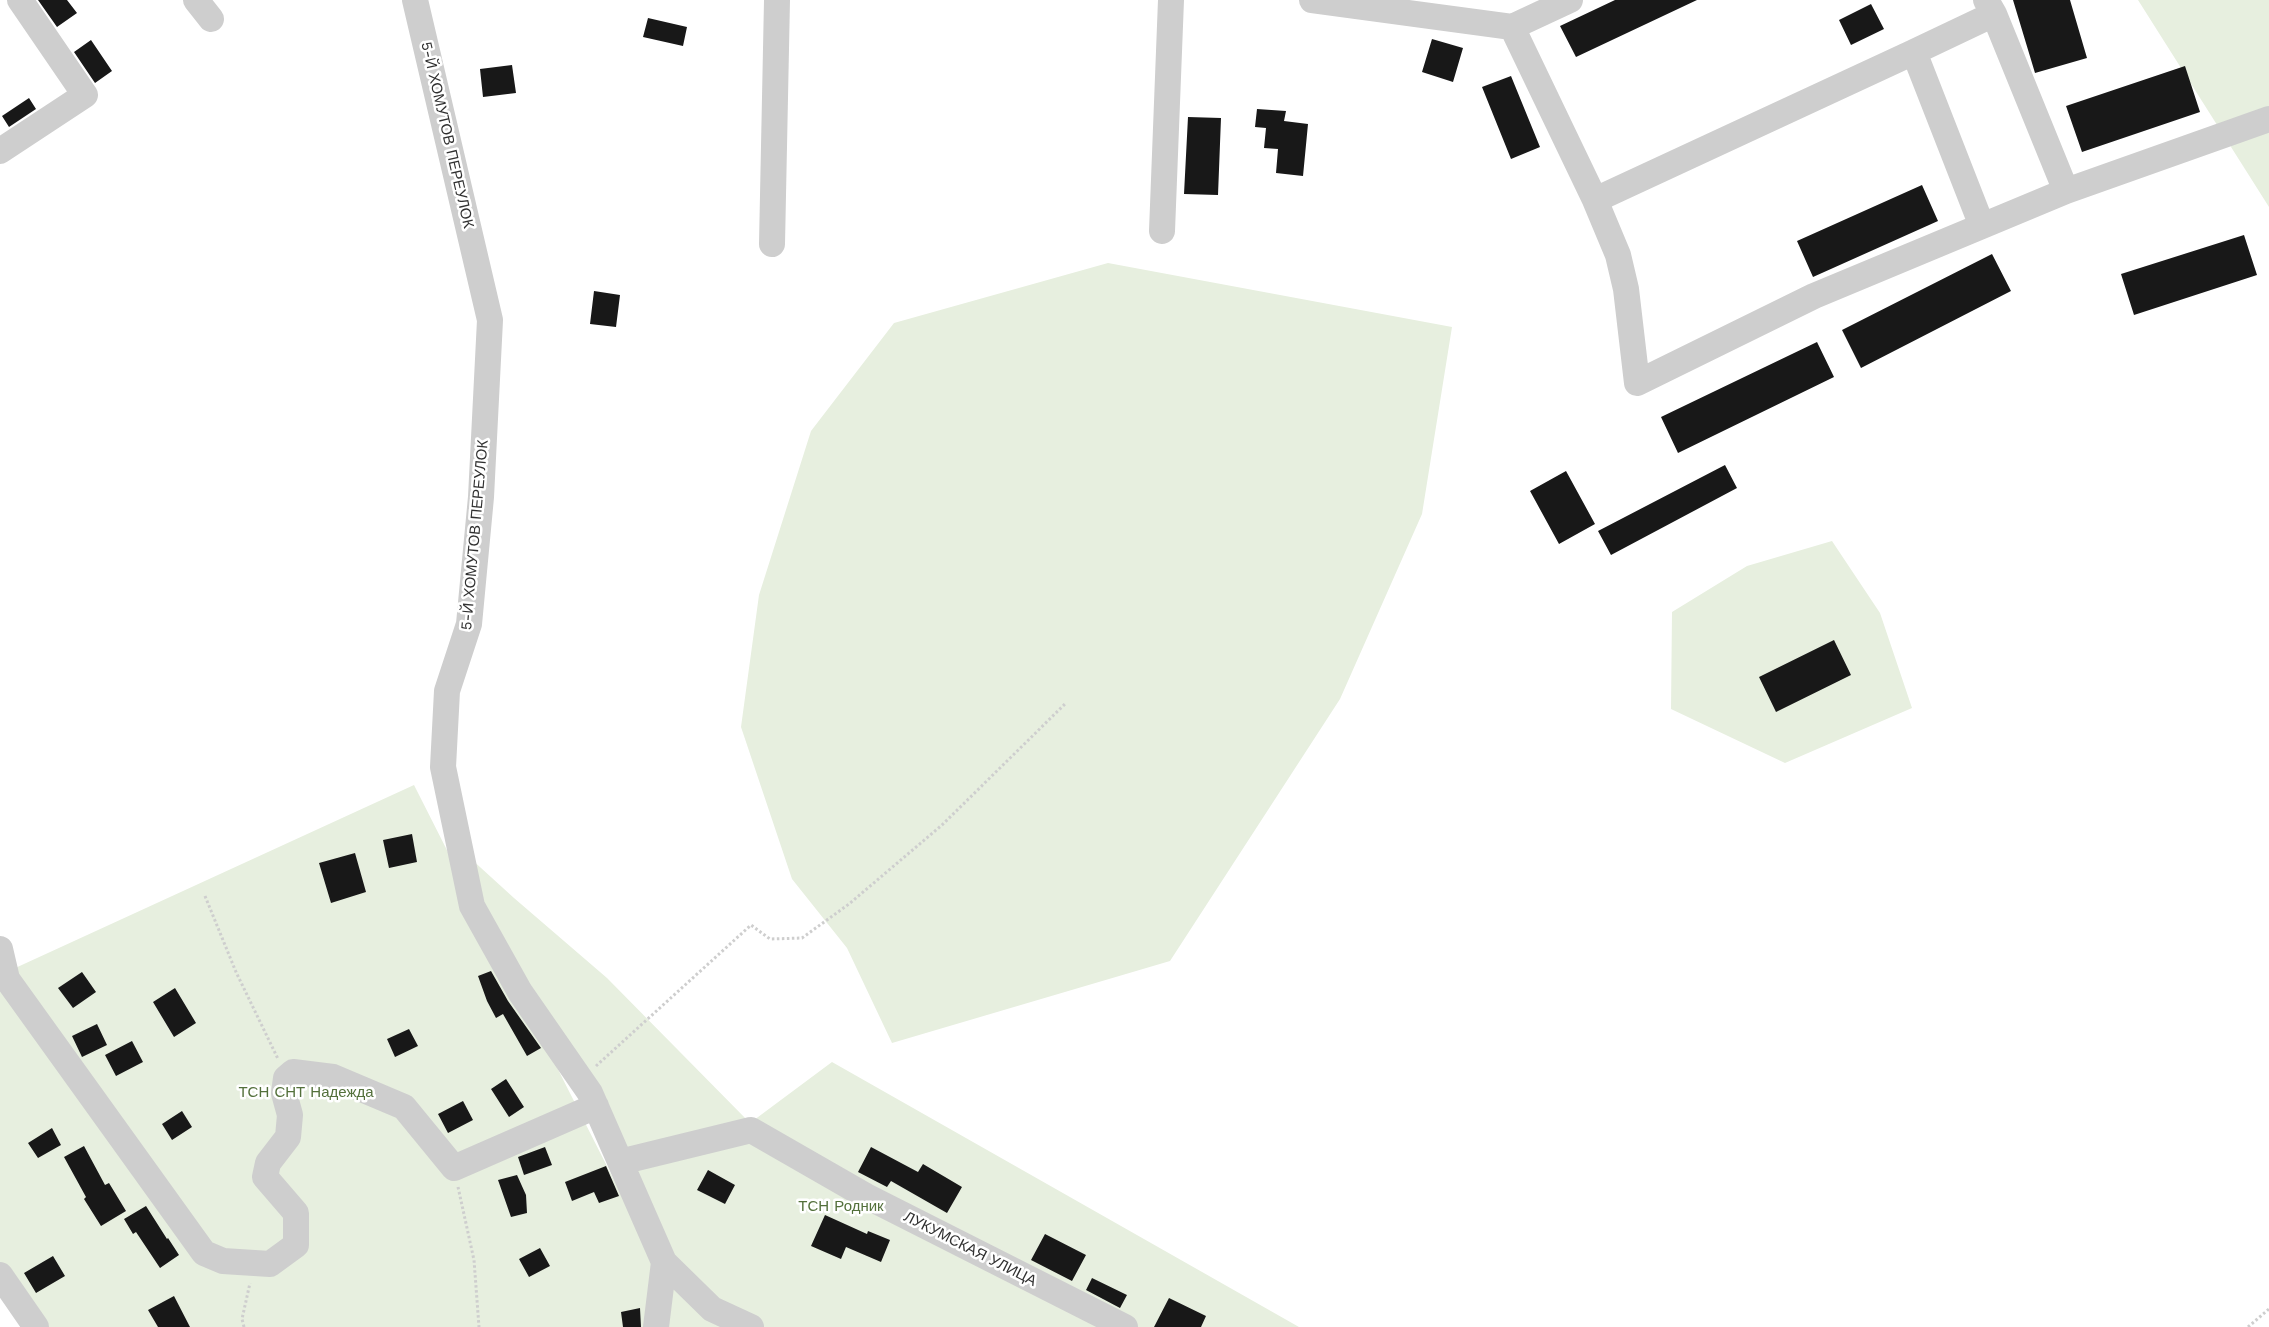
<!DOCTYPE html>
<meta charset="utf-8">
<style>
body{margin:0}
canvas{display:block;background:#fff}
</style>
<canvas width="2269" height="1327"></canvas>
<script>
const ctx = document.querySelector('canvas').getContext('2d');
ctx.lineJoin = 'round';
function paint(path, color) {
  ctx.fillStyle = color;
  ctx.fill(path, 'evenodd');
}
function trace(path, color, width, dash) {
  ctx.strokeStyle = color;
  ctx.lineWidth = width;
  ctx.lineCap = dash ? 'butt' : 'round';
  ctx.setLineDash(dash || []);
  ctx.stroke(path);
}
function label(font, color, halo, rows, align = 'center') {
  ctx.font = font + ' "Work Sans",sans-serif';
  ctx.lineWidth = 5;
  ctx.setLineDash([]);
  ctx.textBaseline = 'middle';
  ctx.strokeStyle = halo;
  ctx.fillStyle = color;
  for (const [text, x, y, turn = 0] of rows) {
    ctx.save();
    ctx.translate(x, y);
    ctx.rotate((+turn || 0) * Math.PI / 180);
    ctx.textAlign = isNaN(turn) ? turn : align;
    if (halo) ctx.strokeText(text, 0, 0);
    ctx.fillText(text, 0, 0);
    ctx.restore();
  }
}
const green = new Path2D(`
 M2138,0H2269V207Z
 M1108,263L1452,327L1422,514L1340,699L1170,961L892,1043L847,948L792,879L741,727L759,595L811,431L894,323Z
 M1832,541L1880,613L1912,708L1785,763L1671,709L1672,612L1747,566Z
 M414,785L658,1267L651,1327H37L0,1275V975Z
 M447,837L514,898L607,978L750,1123L832,1062L1299,1327H662L668,1280L613,1163Z`);
const building = new Path2D(`
 M38,0H67L77,13L57,27Z
 M1615,0H1697L1576,57L1560,26Z
 M2013,0H2070L2087,58L2035,73Z
 M1871,4L1884,29L1851,45L1839,20Z
 M648,18L687,27L683,46L643,37Z
 M1432,39L1463,48L1453,82L1422,72Z
 M91,40L112,71L95,83L74,52Z
 M512,65L516,93L483,97L480,69Z
 M2185,66L2200,112L2082,152L2066,106Z
 M1511,76L1540,147L1511,159L1482,87Z
 M29,98L36,109L9,127L2,116Z
 M1257,109L1286,111L1284,121L1308,124L1303,176L1276,173L1278,149L1264,148L1266,128L1255,127Z
 M1188,117L1221,118L1218,195L1184,194Z
 M1922,185L1938,221L1813,277L1797,241Z
 M2244,235L2257,275L2134,315L2121,274Z
 M1992,254L2011,291L1861,368L1842,330Z
 M594,291L620,295L616,327L590,324Z
 M1817,342L1834,377L1678,453L1661,417Z
 M1725,465L1737,488L1611,555L1598,531Z
 M1566,471L1595,524L1559,544L1530,491Z
 M1834,640L1851,675L1776,712L1759,677Z
 M412,834L417,862L389,868L383,840Z
 M355,853L366,892L331,903L319,863Z
 M491,971L508,1001L541,1048L527,1056L503,1014L496,1018L487,1001L478,976Z
 M82,972L96,992L73,1008L58,988Z
 M175,988L196,1023L174,1037L153,1002Z
 M97,1024L107,1045L82,1057L72,1036Z
 M409,1029L418,1046L395,1057L387,1039Z
 M132,1041L143,1062L116,1076L105,1055Z
 M506,1079L524,1107L509,1117L491,1089Z
 M463,1101L473,1120L448,1133L438,1114Z
 M182,1111L192,1127L172,1140L162,1124Z
 M52,1128L61,1145L38,1158L28,1143Z
 M84,1146L105,1185L109,1183L126,1211L101,1226L84,1199L86,1197L64,1157Z
 M545,1147L552,1165L524,1175L518,1157Z
 M871,1147L918,1172L923,1164L962,1187L947,1213L891,1181L887,1187L858,1172Z
 M606,1166L619,1196L599,1203L594,1192L572,1201L565,1182Z
 M708,1170L735,1185L725,1204L697,1190Z
 M517,1175L526,1195L527,1213L511,1217L498,1180Z
 M146,1206L167,1239L168,1238L179,1255L160,1268L136,1232L133,1234L124,1219Z
 M825,1215L867,1234L868,1231L890,1240L881,1262L846,1247L841,1259L811,1246Z
 M1045,1234L1086,1255L1072,1281L1031,1260Z
 M540,1248L550,1266L529,1277L519,1259Z
 M53,1256L65,1276L36,1293L24,1273Z
 M1092,1278L1127,1295L1120,1308L1086,1290Z
 M174,1296L190,1327H158L148,1310Z
 M1169,1298L1206,1316L1201,1327H1154Z
 M640,1308L641,1327H623L621,1312Z`);
const path = new Path2D(`
 M205,896L236,972L278,1059
 M596,1066L751,925L770,939L802,938L849,904L942,825L1066,703
 M458,1187L474,1260L479,1327
 M244,1327L242,1319L250,1283
 M2248,1327L2269,1309`);
const minor = new Path2D(`
 M196,0L211,19
 M415,0L490,320L481,497L469,624L447,691L443,767L472,906L520,992L590,1093L664,1262L712,1309L751,1327
 M1312,0L1512,27L1570,0
 M1994,14L2066,191L2269,119
 M1512,27L1595,200L1618,255L1626,289L1637,383L1814,296L1982,226L1914,52L1595,200
 M1914,52L1994,14L1986,0
 M0,151L85,95L20,0
 M1982,226L2066,191
 M1162,231L1171,0
 M772,244L777,0
 M0,949L7,979L204,1253L223,1261L270,1264L296,1245V1213L265,1177L268,1163L288,1137L290,1115L284,1093L286,1078L293,1072L333,1077L404,1107L454,1168L596,1106
 M620,1162L751,1130L866,1196L1125,1327
 M0,1275L36,1327
 M656,1327L664,1262`);
const streetNames = [
 ["5-Й ХОМУТОВ ПЕРЕУЛОК",447,135,77],
 ["5-Й ХОМУТОВ ПЕРЕУЛОК",475,535,-85],
 ["ЛУКУМСКАЯ УЛИЦА",970,1249,27]
];
const parkNames = [
 ["ТСН СНТ Надежда",306,1093],
 ["ТСН Родник",841,1207]
];
paint(green, '#e7efdf');
paint(building, '#181818');
trace(path, '#cecece', 3, [2.5, 2.5]);
trace(minor, '#cecece', 26);
label('15px', '#313131', '#fff', streetNames);
label('15px', '#53703b', '#fff', parkNames);
</script>
